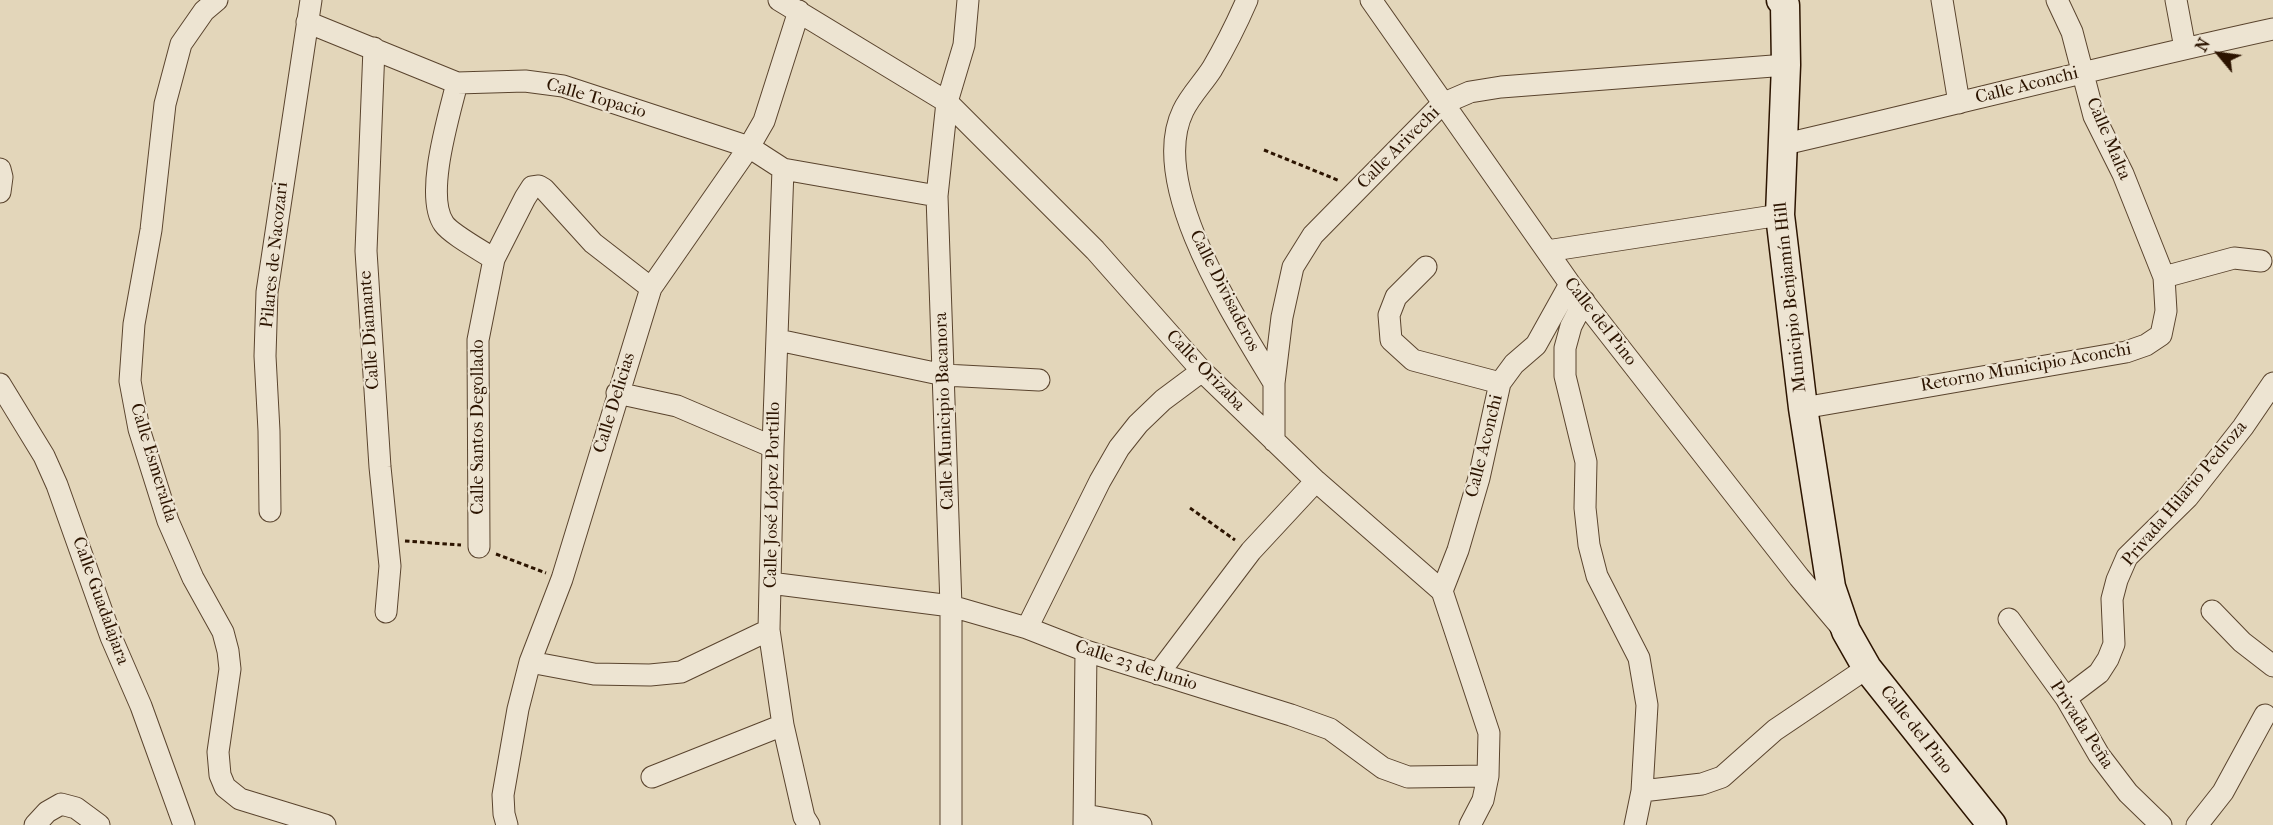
<!DOCTYPE html>
<meta charset="utf-8">
<style>
body{margin:0}
#map{position:relative;width:2273px;height:825px;overflow:hidden;background:#e3d6ba;font-family:"IM FELL French Canon",serif}
canvas{display:block}
.north{position:absolute;left:2189px;top:24px;width:60px;height:60px;-webkit-text-stroke:4px #ede4d2;paint-order:stroke;rotate:299deg;font-size:16px;font-weight:700;line-height:24px;text-align:center;color:#2c1400}
.north::after{content:'';display:block;margin:auto;width:21px;height:27px;background:#2c1400;clip-path:polygon(50% 0,100% 100%,50% 72%,0 100%)}
</style>
<div id="map">
<canvas width="2273" height="825"></canvas>
<div class="north">N</div>
</div>
<script>
const ctx = document.querySelector('canvas').getContext('2d');
ctx.lineJoin = 'round';
function trace(path, color, width, dash) {
  ctx.strokeStyle = color;
  ctx.lineWidth = width;
  ctx.lineCap = dash ? 'butt' : 'round';
  ctx.setLineDash(dash || []);
  ctx.stroke(path);
}
function label(font, color, halo, rows, align = 'center') {
  ctx.font = font + ' "IM FELL French Canon",serif';
  ctx.lineWidth = 4.5;
  ctx.setLineDash([]);
  ctx.textBaseline = 'middle';
  ctx.strokeStyle = halo;
  ctx.fillStyle = color;
  for (const [text, x, y, turn = 0] of rows) {
    ctx.save();
    ctx.translate(x, y);
    ctx.rotate((+turn || 0) * Math.PI / 180);
    ctx.textAlign = isNaN(turn) ? turn : align;
    if (halo) ctx.strokeText(text, 0, 0);
    ctx.fillText(text, 0, 0);
    ctx.restore();
  }
}
const path = new Path2D(`
 M1264,150L1340,181
 M1190,508L1235,540
 M405,541L461,545
 M496,554L546,573`);
const street = new Path2D(`
 M217,0L204,11L181,44L165,104L151,230L134,324L130,381L139,429L168,521L193,578L223,632L228,651L230,669L218,752L220,775L225,787L240,799L325,825
 M779,0L947,102L1095,250L1202,371L1316,481L1442,591L1489,733L1488,776L1483,800L1470,825
 M1247,0C1237,23 1225,47 1212,69C1203,83 1190,96 1183,111C1147,185 1236,319 1274,383
 M1371,0L1570,284L1799,577L1842,628
 M1942,0L1959,103
 M2057,0L2072,32L2094,116L2123,174L2164,277
 M2176,0L2185,48
 M307,22L457,83L525,81L563,86L749,147L783,169L937,196
 M374,48L366,251L380,467L390,566L386,612
 M457,83C449,116 424,196 444,224C451,234 482,251 494,259
 M1781,145C1945,107 2108,65 2273,29
 M0,169L2,177L0,192
 M783,169L773,447L769,630L783,725L804,817L809,825
 M1547,251L1780,215
 M1426,267L1396,297L1389,315L1391,340L1413,360L1500,383
 M1584,301L1571,326L1565,348V376L1586,462L1585,508L1589,545L1597,576L1639,658L1647,705L1642,791L1635,825
 M778,340L944,375L1039,380
 M0,384L44,456L57,485L111,637L141,706L184,825
 M617,393L677,406L773,447
 M1803,408L2126,352L2146,345L2161,335L2166,311L2164,277L2234,258L2261,261
 M1274,441V383L1282,317L1293,267L1313,235L1442,104L1470,92L1501,87L1786,65
 M270,511L269,431L265,356L267,292L311,0
 M479,547L478,340L494,259L525,198L532,187L539,186L544,189L593,243L651,288
 M770,583L951,606L1027,628L1086,651L1291,715L1330,729L1383,768L1408,777L1488,776
 M1442,591L1458,550L1479,478L1500,383L1514,364L1536,345L1570,284
 M2212,611L2242,642L2273,666
 M2009,619L2066,698L2099,755L2128,793L2161,825
 M1027,628L1100,481L1119,448L1138,424L1163,400L1202,371
 M530,662L594,674L650,675L681,672L769,630
 M1158,674L1251,551L1316,481
 M2066,698L2099,673L2108,659L2114,644L2112,599L2117,580L2127,557L2188,497L2243,427L2273,383
 M652,777L783,725
 M1642,791L1702,784L1722,777L1775,730L1867,668
 M1085,815L1141,825
 M35,825L47,812L61,804L76,808L99,825
 M507,825L504,814L503,795L518,709L530,662L562,579L651,288L749,147L764,121L799,11
 M951,825V606L937,196L947,102L964,45L968,0
 M1084,825L1086,651
 M2197,825L2223,792L2265,715`);
const secondary = new Path2D(`
 M1781,0L1785,5L1786,65L1780,215L1803,408L1831,587L1846,631L1867,668L1992,825`);
const streetNames = [
 ["Calle Aconchi",2027,86,-14],
 ["Calle Topacio",596,99,16],
 ["Calle Malta",2108,139,67],
 ["Calle Arivechi",1399,148,-45],
 ["Pilares de Nacozari",275,255,-84],
 ["Calle Divisaderos",1224,291,63],
 ["Municipio Benjamín Hill",1791,297,-96],
 ["Calle del Pino",1600,322,52],
 ["Calle Diamante",370,330,-94],
 ["Retorno Municipio Aconchi",2026,368,-10],
 ["Calle Orizaba",1205,371,46],
 ["Calle Delicias",615,403,-73],
 ["Calle Municipio Bacanora",945,411,-92],
 ["Calle Santos Degollado",479,427,-90],
 ["Calle Aconchi",1485,446,-76],
 ["Calle Esmeralda",153,463,73],
 ["Privada Hilario Pedroza",2185,494,-50],
 ["Calle José López Portillo",773,495,-89],
 ["Calle Guadalajara",100,601,70],
 ["Calle 23 de Junio",1136,666,18],
 ["Privada Peña",2081,725,57],
 ["Calle del Pino",1916,730,52]
];
trace(street, '#5a442e', 23);
trace(secondary, '#2c1400', 31);
trace(path, '#2c1400', 3, [4.5, 3]);
trace(street, '#ede4d2', 21);
trace(secondary, '#ede4d2', 28);
label('18px', '#2c1400', '#ede4d2', streetNames);
</script>
